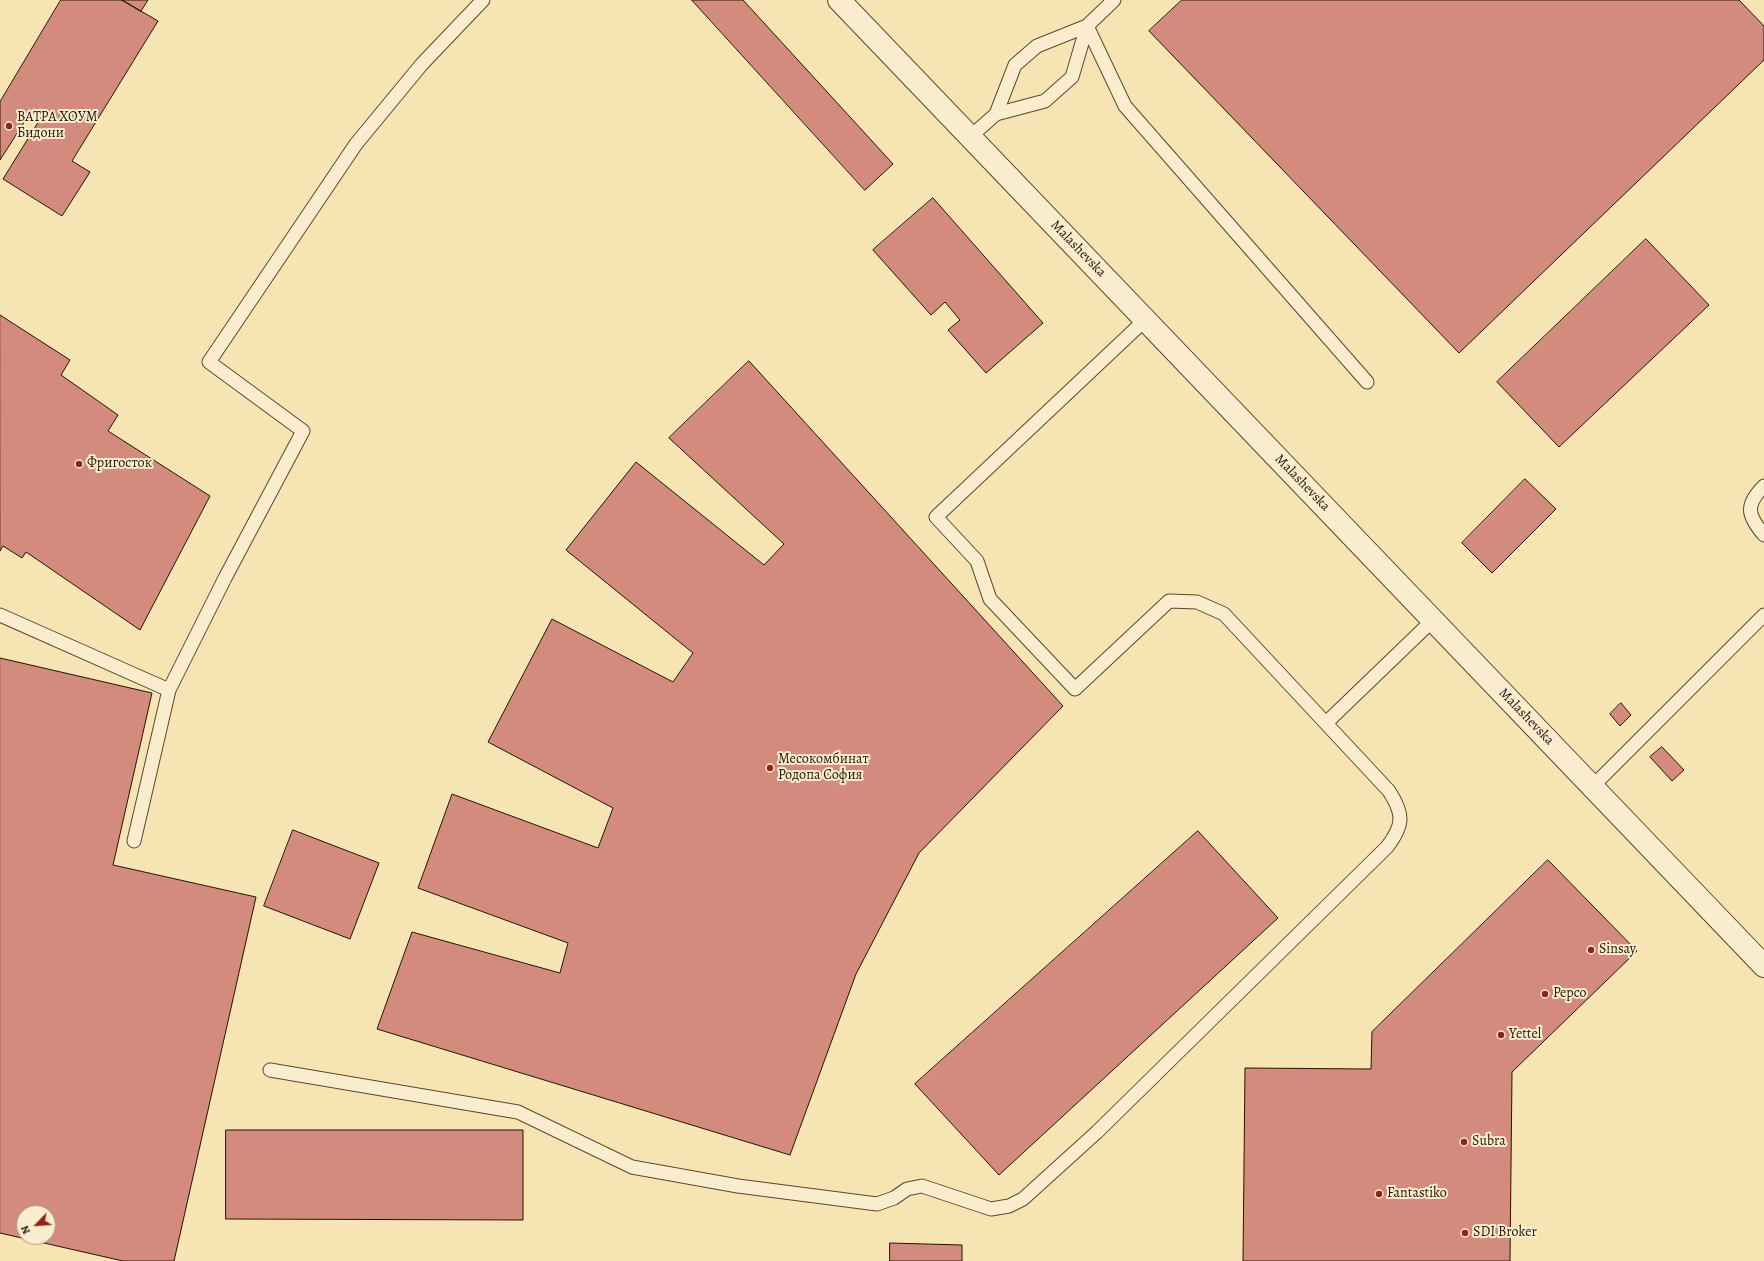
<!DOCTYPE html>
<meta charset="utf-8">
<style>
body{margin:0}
#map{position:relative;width:1764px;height:1261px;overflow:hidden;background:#f6e4b3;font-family:Alegreya,serif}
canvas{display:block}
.north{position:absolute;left:16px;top:1205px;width:40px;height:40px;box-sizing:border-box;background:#f9edce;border:1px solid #a4967e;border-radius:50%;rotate:245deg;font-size:11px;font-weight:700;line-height:16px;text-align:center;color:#251406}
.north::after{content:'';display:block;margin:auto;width:14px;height:18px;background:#8f2418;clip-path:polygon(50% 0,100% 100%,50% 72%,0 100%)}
</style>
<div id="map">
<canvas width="1764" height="1261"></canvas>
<div class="north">N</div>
</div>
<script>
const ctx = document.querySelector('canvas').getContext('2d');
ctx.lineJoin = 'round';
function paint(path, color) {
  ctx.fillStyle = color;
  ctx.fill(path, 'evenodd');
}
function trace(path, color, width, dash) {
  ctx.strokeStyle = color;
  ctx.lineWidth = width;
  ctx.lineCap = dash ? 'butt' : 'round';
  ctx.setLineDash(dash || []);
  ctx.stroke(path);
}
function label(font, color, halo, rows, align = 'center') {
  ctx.font = font + ' Alegreya,serif';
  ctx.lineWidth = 4;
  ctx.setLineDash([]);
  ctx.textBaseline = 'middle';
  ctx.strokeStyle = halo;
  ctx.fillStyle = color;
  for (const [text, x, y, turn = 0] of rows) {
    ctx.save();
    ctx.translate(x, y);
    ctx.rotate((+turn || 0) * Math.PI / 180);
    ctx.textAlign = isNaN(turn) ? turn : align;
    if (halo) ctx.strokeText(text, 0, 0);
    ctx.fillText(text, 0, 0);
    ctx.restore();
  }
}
const building = new Path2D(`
 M61,0H122L158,21L72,161L90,172L62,216L3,179L42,116L32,110L0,160V102Z
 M122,0H148L141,11Z
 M692,0H743L893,164L865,190Z
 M1182,0H1739L1764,26V60L1459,353L1149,31Z
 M933,198L1043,323L986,373L948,330L960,320L945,302L931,315L873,250Z
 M1646,239L1709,305L1559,447L1497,382Z
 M0,315L70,360L61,375L118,415L108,431L210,496L140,630L26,552L22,558L3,546L0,551Z
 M749,361L1063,706L919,853L856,974L790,1155L377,1029L412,932L560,973L568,943L418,888L452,794L598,848L613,808L488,742L552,619L673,682L693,653L566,550L636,462L764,565L784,544L669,438Z
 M1525,479L1556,509L1492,573L1462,543Z
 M0,658L152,693L113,865L256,897L174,1261H123L0,1233ZM24,1213H48V1237H24Z
 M1621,703L1631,715L1620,726L1610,714Z
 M1662,747L1684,770L1672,781L1650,757Z
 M293,830L379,863L350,939L264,906Z
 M1198,831L1278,918L999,1175L915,1084Z
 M1548,860L1637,951L1512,1072L1510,1261H1243L1245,1068L1371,1069L1372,1032Z
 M226,1130H523V1220L226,1219Z
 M890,1243L962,1245V1261H890Z`);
const service = new Path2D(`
 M1087,26L1125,106L1367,382
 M996,114L1015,65L1037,46L1087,26L1114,0
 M970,137L996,114L1045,101L1072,77L1087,26
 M1764,486C1745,505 1747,515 1764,535
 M0,615L169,690
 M1326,723L1433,620
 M1592,787L1764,615
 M134,841L169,690L225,578L303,431L209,362L356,144L422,64L483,0
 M270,1070L518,1112L632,1167L738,1186L877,1204L894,1198L907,1189L922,1186L991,1209L1009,1206L1023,1199L1097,1132L1387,847C1404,825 1404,814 1389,791L1224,614L1197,602L1169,601L1075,689L990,599L977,561L936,517L1145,320`);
const tertiary = new Path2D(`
 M839,0L1764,966`);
const markers = [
 [9,126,4,"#8f2418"],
 [79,464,4,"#8f2418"],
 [770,768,4,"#8f2418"],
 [1591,950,4,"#8f2418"],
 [1545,994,4,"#8f2418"],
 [1501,1035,4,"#8f2418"],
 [1464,1142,4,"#8f2418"],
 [1379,1194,4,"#8f2418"],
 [1465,1233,4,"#8f2418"]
];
const poiNames = [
 ["ВАТРА ХОУМ",17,118],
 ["Бидони",17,134],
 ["Фригосток",87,464],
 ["Месокомбинат",778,760],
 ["Родопа София",778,776],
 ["Sinsay",1599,950],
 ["Pepco",1553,994],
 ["Yettel",1509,1035],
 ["Subra",1472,1142],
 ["Fantastiko",1387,1194],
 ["SDI Broker",1473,1233]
];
const streetNames = [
 ["Malashevska",1078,249,46],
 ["Malashevska",1302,483,46],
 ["Malashevska",1526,717,46]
];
paint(building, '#d28b7d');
trace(building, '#251406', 1);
trace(service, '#594831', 15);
trace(tertiary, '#594831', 24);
trace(service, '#f9edce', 13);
trace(tertiary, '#f9edce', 22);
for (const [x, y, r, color] of markers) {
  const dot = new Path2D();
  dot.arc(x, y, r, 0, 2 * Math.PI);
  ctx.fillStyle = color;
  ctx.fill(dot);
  trace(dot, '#f9edce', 1.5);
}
label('14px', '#251406', '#f9edce', poiNames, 'left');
label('14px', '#251406', '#f9edce', streetNames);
</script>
